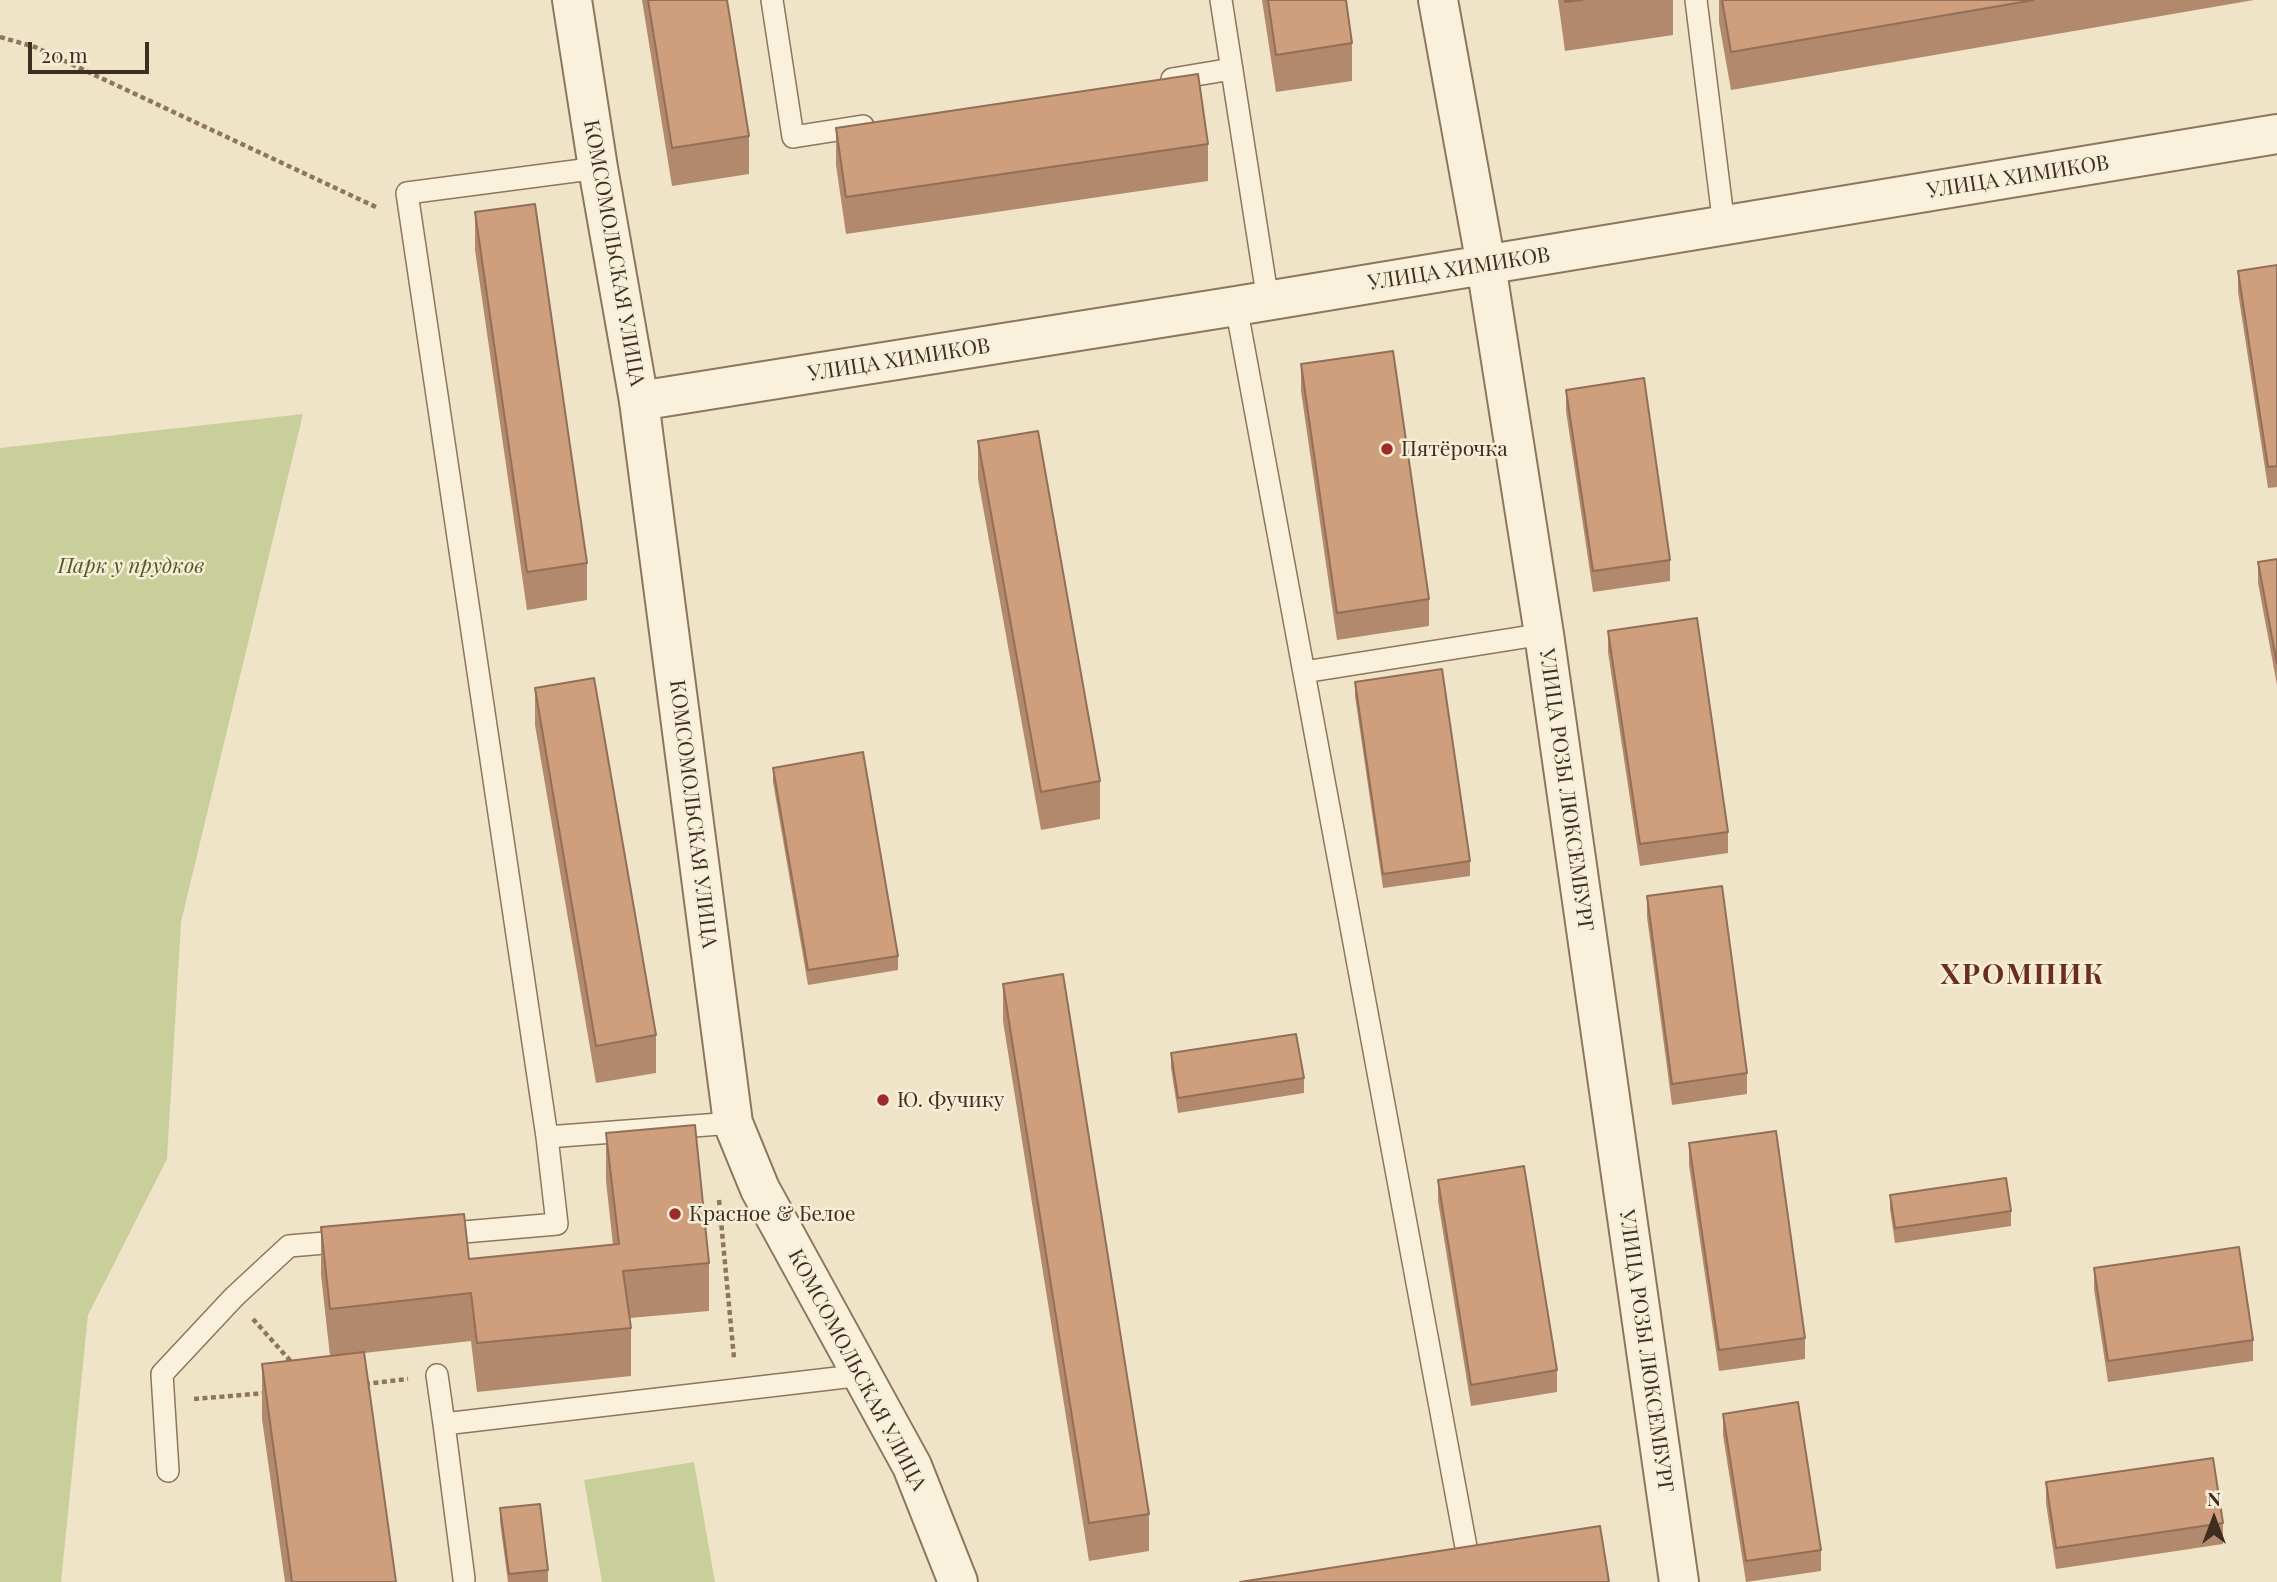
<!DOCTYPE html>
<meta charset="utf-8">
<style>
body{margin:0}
#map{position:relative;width:2277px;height:1582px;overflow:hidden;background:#f0e4c8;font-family:"Playfair Display",serif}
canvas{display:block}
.north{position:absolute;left:2179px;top:1484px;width:70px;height:70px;-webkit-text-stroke:5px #f7eed8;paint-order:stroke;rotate:0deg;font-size:19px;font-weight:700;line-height:28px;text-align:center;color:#3d2e20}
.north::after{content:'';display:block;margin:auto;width:24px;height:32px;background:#3d2e20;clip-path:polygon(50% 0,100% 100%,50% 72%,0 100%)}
.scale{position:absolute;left:28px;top:42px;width:121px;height:32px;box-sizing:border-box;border:4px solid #3d2e20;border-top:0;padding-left:9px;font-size:21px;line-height:24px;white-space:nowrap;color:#3d2e20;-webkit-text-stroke:5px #f7eed8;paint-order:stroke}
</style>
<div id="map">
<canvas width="2277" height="1582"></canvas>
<div class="north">N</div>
<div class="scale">20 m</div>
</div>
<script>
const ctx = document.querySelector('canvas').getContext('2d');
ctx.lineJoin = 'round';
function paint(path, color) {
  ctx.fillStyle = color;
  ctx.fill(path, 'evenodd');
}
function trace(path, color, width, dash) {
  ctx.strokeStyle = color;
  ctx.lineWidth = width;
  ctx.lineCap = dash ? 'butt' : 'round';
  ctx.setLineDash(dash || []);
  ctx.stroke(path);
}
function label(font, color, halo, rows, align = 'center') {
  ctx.font = font + ' "Playfair Display",serif';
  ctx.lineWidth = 5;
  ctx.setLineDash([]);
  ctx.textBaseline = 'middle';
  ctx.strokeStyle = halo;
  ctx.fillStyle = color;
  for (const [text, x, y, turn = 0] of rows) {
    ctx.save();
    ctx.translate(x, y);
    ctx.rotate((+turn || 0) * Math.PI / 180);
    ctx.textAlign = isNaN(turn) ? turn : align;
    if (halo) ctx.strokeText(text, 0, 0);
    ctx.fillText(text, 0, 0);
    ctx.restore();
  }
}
const green = new Path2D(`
 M303,414L181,922L167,1159L88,1315L61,1582H0V448Z
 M694,1462L715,1582H602L584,1480Z`);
const path = new Path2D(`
 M0,37L35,47L378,208
 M719,1200L734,1358
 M253,1319L294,1365
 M365,1384L408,1379
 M194,1399L266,1393`);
const service = new Path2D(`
 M772,0L793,137L863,126
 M1221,0L1268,301
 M1696,0L1724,226
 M1172,79L1232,69
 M598,168L407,193L547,1137L733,1123
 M1236,306L1466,1547
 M1304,672L1544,634
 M440,1234L557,1224L547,1137
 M437,1375L444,1424
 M168,1471L162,1374L234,1297L289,1246L349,1241
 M464,1579L444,1424L863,1375`);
const minor = new Path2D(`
 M1438,0L1486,265L1544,634L1679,1582
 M639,401L1236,306L2277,134`);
const tertiary = new Path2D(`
 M572,0L598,168L639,401L733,1123L760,1189L912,1466L958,1582`);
const wall = new Path2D(`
 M642,0H727L749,136V174L672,186Z
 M1262,0H1346L1352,43V81L1276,92Z
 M1558,0H1673V35L1565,51Z
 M1719,0H2254L1731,90L1719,22Z
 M836,128L1208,144V181L846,234L836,165Z
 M475,212L587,563V600L527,610L475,250Z
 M2277,265V487L2268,488L2238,292V271Z
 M1301,364L1429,599V626L1337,640L1301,391Z
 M1566,390L1670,560V581L1593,592L1566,411Z
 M978,441L1100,781V819L1041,830L978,479Z
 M2277,559V685L2258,583V562Z
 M1608,631L1728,832V853L1640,866L1608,652Z
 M1355,682L1470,861V876L1383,888L1355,696Z
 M535,688L656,1035V1073L596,1083L535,725Z
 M773,768L898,956V970L808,985L773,782Z
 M1647,896L1747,1073V1094L1672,1105L1647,917Z
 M1003,984L1149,1514V1551L1089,1561L1003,1021Z
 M1171,1053L1304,1078V1093L1178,1113L1171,1068Z
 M606,1133L709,1263V1311L630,1318L631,1328V1376L477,1392L471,1341L364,1353L396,1582H285L262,1419V1364L330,1356L321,1275V1227L469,1259L613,1245L606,1181Z
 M1689,1143L1805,1338V1359L1719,1371L1689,1165Z
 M1438,1180L1557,1370V1392L1471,1406L1438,1201Z
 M1890,1195L2011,1211V1226L1895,1243L1890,1209Z
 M2094,1268L2253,1340V1361L2108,1382L2094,1289Z
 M1723,1414L1821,1550V1571L1746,1582L1723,1435Z
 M2046,1482L2223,1523V1544L2056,1569L2046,1503Z
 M500,1508L548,1570V1582H508L500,1522Z`);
const building = new Path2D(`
 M648,0H727L749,136L672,148Z
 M1268,0H1346L1352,43L1276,55Z
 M1565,0H1582L1565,2Z
 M1722,0H2034L1731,52Z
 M1198,74L1208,144L846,197L836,128Z
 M535,204L587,563L527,572L475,212Z
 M2277,265V466L2268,467L2238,271Z
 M1393,351L1429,599L1337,613L1301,364Z
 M1644,378L1670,560L1593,571L1566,390Z
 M1038,431L1100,781L1041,792L978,441Z
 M2277,559V664L2258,562Z
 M1697,618L1728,832L1640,844L1608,631Z
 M1442,669L1470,861L1383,874L1355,682Z
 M594,678L656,1035L596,1046L535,688Z
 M863,752L898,956L808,970L773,768Z
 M1722,886L1747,1073L1672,1084L1647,896Z
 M1063,974L1149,1514L1089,1523L1003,984Z
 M1296,1034L1304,1078L1178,1098L1171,1053Z
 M695,1125L709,1263L623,1271L631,1328L477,1343L471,1293L330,1309L321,1227L464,1214L469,1259L619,1244L606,1133Z
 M1776,1131L1805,1338L1719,1350L1689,1143Z
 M1524,1166L1557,1370L1471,1385L1438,1180Z
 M2006,1178L2011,1211L1895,1228L1890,1195Z
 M2239,1247L2253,1340L2108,1361L2094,1268Z
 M364,1352L396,1582H292L262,1364Z
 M1798,1402L1821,1550L1746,1561L1723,1414Z
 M2213,1458L2223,1523L2056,1548L2046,1482Z
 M540,1504L548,1570L509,1574L500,1508Z
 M1600,1526L1609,1582H1240Z`);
const markers = [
 [1387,449,7,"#9e2a2b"],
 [883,1100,7,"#9e2a2b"],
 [675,1214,7,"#9e2a2b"]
];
const streetNames = [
 ["УЛИЦА ХИМИКОВ",2018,177,-9],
 ["КОМСОМОЛЬСКАЯ УЛИЦА",614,253,80],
 ["УЛИЦА ХИМИКОВ",1459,269,-9],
 ["УЛИЦА ХИМИКОВ",899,360,-9],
 ["УЛИЦА РОЗЫ ЛЮКСЕМБУРГ",1566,790,82],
 ["КОМСОМОЛЬСКАЯ УЛИЦА",693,814,83],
 ["УЛИЦА РОЗЫ ЛЮКСЕМБУРГ",1646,1351,82],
 ["КОМСОМОЛЬСКАЯ УЛИЦА",857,1370,62]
];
const poiNames = [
 ["Пятёрочка",1401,449],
 ["Ю. Фучику",897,1100],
 ["Красное & Белое",689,1214]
];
const parkNames = [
 ["Парк у прудков",131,566]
];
const districtNames = [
 ["ХРОМПИК",2023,975]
];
paint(green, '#c9cf9b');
trace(service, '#8d765c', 24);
trace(minor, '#8d765c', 42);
trace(tertiary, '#8d765c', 42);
trace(path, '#8d765c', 4.5, [5, 3.5]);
trace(service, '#faf1dc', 21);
trace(minor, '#faf1dc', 38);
trace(tertiary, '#faf1dc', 38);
paint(wall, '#b2896c');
paint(building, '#cf9f7d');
trace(building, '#916f58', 2);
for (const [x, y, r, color] of markers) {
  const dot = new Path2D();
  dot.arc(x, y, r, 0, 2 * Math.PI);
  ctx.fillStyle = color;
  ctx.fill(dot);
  trace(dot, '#f7eed8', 2.5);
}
label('21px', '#3d2e20', '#f7eed8', streetNames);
label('21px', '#3d2e20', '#f7eed8', poiNames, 'left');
label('italic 21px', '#4d5a26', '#f7eed8', parkNames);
ctx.letterSpacing = '2px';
label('bold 28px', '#6b2e1e', '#f7eed8', districtNames);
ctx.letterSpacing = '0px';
</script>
